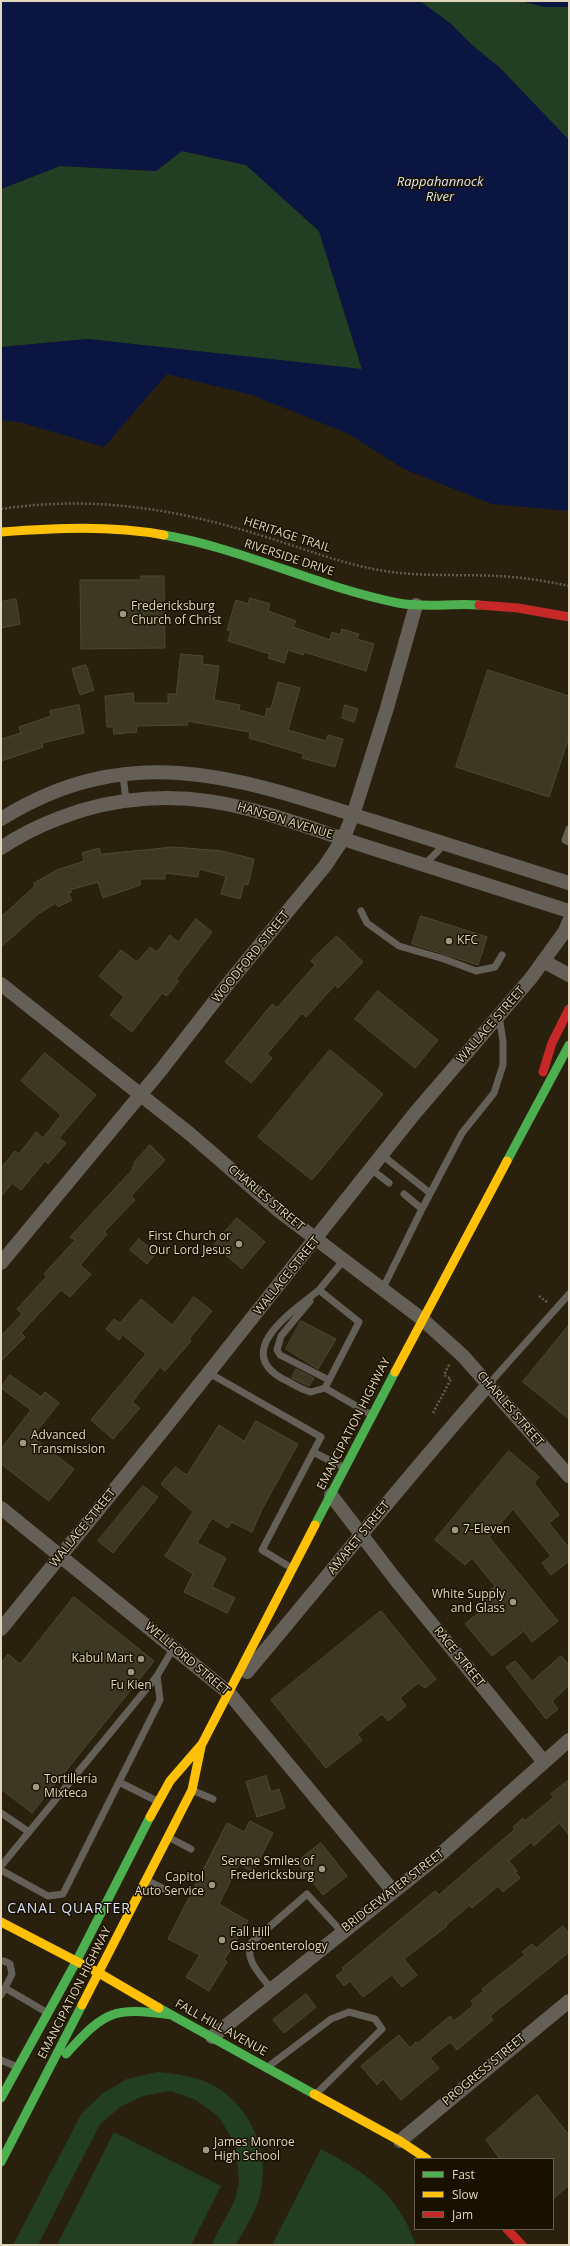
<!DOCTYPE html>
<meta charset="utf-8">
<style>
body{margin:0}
#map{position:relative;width:570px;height:2246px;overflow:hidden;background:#29210d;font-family:"Open Sans",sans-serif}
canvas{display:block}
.frame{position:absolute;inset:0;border:2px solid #e2d6bc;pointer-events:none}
.legend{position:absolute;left:414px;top:2158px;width:140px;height:72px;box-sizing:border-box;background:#191100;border:1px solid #69604b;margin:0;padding:5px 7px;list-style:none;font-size:12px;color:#e2d6bc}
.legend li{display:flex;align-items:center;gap:8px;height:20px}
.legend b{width:20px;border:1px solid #69604b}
</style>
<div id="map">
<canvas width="570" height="2246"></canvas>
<div class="frame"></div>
<ul class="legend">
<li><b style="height:5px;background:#4caf50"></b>Fast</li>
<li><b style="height:5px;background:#ffc107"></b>Slow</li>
<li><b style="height:5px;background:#c62828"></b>Jam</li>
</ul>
</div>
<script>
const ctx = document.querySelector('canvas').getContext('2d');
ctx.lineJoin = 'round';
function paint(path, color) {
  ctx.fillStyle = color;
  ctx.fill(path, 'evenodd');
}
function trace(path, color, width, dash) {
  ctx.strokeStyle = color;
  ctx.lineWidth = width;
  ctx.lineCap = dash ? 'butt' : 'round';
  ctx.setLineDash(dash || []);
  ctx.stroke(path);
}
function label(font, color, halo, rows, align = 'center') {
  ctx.font = font + ' "Open Sans",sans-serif';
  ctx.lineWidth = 3;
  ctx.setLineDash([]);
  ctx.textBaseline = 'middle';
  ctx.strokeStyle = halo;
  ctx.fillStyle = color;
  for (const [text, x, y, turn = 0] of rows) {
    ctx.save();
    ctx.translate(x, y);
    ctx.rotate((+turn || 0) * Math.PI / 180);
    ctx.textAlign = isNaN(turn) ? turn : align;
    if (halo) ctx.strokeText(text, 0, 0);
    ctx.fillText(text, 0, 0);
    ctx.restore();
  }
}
const green = new Path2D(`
 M420,1H521L545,7H569V140L499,67L472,45L451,24Z
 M182,151L246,165L319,231L362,370L88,339L1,347V189L60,166L156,171Z
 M157,2072C176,2074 196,2076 213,2085C249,2105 270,2150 261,2190C258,2209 245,2228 236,2245H211L235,2200L239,2181L235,2144L219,2117L196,2100L171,2091L143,2096L120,2107L100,2124L38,2245H13L82,2113L103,2093L127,2079Z
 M114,2132L221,2186L191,2245H57Z
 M321,2149C368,2174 397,2193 416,2245H272Z`);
const water = new Path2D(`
 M1,1H420L451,24L472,45L499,67L569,140V511L492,504L404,469L349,434L252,395L167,374L104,447L23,423L1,420V347L88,339L362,369L319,231L246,165L182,151L156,171L60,166L1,189Z
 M521,1H569V7H545Z`);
const building = new Path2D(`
 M141,576H164L165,648L81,649L80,580H141Z
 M250,598L270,604L268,611L296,621L293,627L330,640L332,632L340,635L342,629L359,634L357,639L374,644L366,671L304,652L303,655L288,650L284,663L268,658L270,654L228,641L231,631L227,630L236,600L248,604Z
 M16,599L20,624L1,628V602Z
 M181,654L203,656L202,664L219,666L214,700L240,705L239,710L265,717L267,708L271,709L278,682L300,688L288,730L326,741L328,735L343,739L335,767L302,758L304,754L249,738L250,732L187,721L188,725L136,726L137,732L114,734L113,727H107L105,696L133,693L134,703H168V694H176Z
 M86,665L94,690L80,695L72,669Z
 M488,670L569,696V737L549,797L456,767Z
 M79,705L84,733L42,743L43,747L1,761V739L21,733L19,727L51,716L50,711Z
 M345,705L358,709L354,722L342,718Z
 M174,847L222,851L254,859L248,885L244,884L240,899L221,894L226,876L199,869L198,877L165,873V879H140V885L103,898L98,882L70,890L72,892L68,893L72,900L58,907L56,903L38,914L1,947V917L35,886L34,883L57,870L84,861L82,853L99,848L101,854Z
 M421,916L487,937L478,965L412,944Z
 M196,919L212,932L176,979L179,981L167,996L162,993L132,1032L110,1015L124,997L99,976L121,950L137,962L150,947L157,952L170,935L178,942Z
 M337,936L363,962L338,988L335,985L306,1017L302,1013L267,1054L272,1058L251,1083L225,1062L272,1004L277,1008L315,965L311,961Z
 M378,991L438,1040L415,1068L355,1019Z
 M330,1050L383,1094L312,1180L258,1137Z
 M45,1053L96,1095L59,1138L66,1143L48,1164L45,1161L21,1190L12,1183L1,1197V1168L15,1151L19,1154L36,1132L43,1138L61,1115L21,1081Z
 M150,1145L165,1160L131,1196L135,1200L104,1232L107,1234L80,1265L91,1274L70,1297L61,1290L21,1333L25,1337L1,1361V1336L22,1314L17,1309L47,1276L44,1274L75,1240L70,1237L133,1169L132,1168L135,1164L134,1163Z
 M237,1218L265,1242L242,1269L214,1245Z
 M139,1239L156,1253L147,1264L130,1250Z
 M194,1297L212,1311L189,1339L191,1341L165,1371L160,1367L132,1402L140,1408L113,1439L91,1420L146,1354L123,1335L119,1340L106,1329L114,1319L120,1323L141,1299L172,1325Z
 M301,1321L336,1339L318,1369L286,1349Z
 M569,1325V1419L523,1382Z
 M296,1369L314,1378L309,1386L292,1378Z
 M10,1375L41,1397L45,1392L59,1403L32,1437L74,1469L49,1501L1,1464V1449L31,1410L1,1388Z
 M256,1421L298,1444L262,1509L252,1532L231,1522L228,1528L212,1518L197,1543L226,1558L212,1587L235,1598L227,1613L184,1592L193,1574L165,1556L193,1512L161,1484L175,1467L187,1475L219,1425L244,1441Z
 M509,1451L539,1477L534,1483L559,1515L549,1523L569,1548V1561L551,1575L542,1563L551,1556L513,1509L489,1537L558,1621L532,1642L524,1631L492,1656L465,1624L487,1606L480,1598L495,1586L472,1558L465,1565L435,1540Z
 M143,1486L158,1497L113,1553L98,1541Z
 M74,1597L154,1661L32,1813L1,1789V1663L8,1654L20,1664Z
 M381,1611L436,1679L425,1688L418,1683L400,1698L406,1706L388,1721L382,1714L357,1734L362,1740L326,1768L271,1700Z
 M561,1656L569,1665V1685L552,1701L558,1709L546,1719L506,1667L515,1661L532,1681Z
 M266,1776L271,1792L279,1789L285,1808L257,1817L246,1782Z
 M569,1780V1835L559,1823L534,1846L531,1842L509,1861L517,1871L515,1872L520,1878L503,1892L498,1886L472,1908L470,1905L446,1925L447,1926L404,1959L417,1975L402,1987L392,1975L363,1997L350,1981L344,1986L336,1976L344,1970L342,1968L435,1891L439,1895L515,1829L513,1827L523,1818L525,1821L554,1797L551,1794Z
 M250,1821L273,1833L253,1872L239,1864L219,1904L248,1921L224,1960L227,1962L209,1991L186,1977L200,1955L168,1939L227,1823L244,1832Z
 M321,1843L347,1876L323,1895L297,1862Z
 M563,1926L569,1933V1952L490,2016L493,2020L457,2050L450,2042L430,2058L439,2068L401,2100L383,2079L377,2085L361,2066L399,2035L410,2048L416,2042L418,2043L450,2016L454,2021L474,2005L471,2001L484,1991L482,1989L525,1955L522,1952L532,1944L536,1948Z
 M306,1994L316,2007L284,2033L273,2020Z
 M537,2095L569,2135V2185L553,2199V2159H500L486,2140Z`);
const path = new Path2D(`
 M1,509C95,495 179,509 269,538C308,550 345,565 385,571C422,577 460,574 497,576C521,577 546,581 569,586
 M539,1296L547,1302
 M433,1413L451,1379L444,1375L450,1363`);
const lane = new Path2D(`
 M123,775L126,800
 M569,829L565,840L569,842
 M424,865L445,844
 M361,911L367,923L399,946L444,959L476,971L495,967L502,955
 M382,1155L430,1193
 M371,1169L389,1183
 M422,1209L462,1133L494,1093L503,1065V1041L499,1016
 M343,1261L319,1290L359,1322L325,1388L370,1414
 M319,1290C293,1311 232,1351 283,1379C292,1383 301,1390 311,1392L325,1388
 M382,1290L422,1209L404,1194
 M310,1301L281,1336L277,1350L280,1355L329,1380
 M209,1373L321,1437L262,1550L290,1567
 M489,1384L569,1294
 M313,1452L343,1467
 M119,1782L157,1801
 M194,1791L213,1799
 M1,1813L29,1832
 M170,1838L191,1849
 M1,1866L157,1676L174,1647
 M1,1870L48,1896L63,1894L160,1700L157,1676
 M148,1881L170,1892
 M4,1961L10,1964L12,1974L5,1988
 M271,1989C262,1976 244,1960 251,1943L307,1894L342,1932
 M1,1995L5,1988L46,2012
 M1,2060L15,2066
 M269,2066L331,2019L349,2012L375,2019L382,2029L317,2093`);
const street = new Path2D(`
 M1,819C131,738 240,778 373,821C438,842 504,862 569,883
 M1,848C26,831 54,819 83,810C192,779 266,814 368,847C435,868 502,890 569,911
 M543,961L569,975
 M1,984L190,1134L279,1211L422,1319L463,1356L569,1476
 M1,1263L161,1070L231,980L325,866L343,839L353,815L387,708L416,605
 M331,1495L396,1580L544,1762
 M1,1508L229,1693L393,1891
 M1,1629L163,1430L415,1113L531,978L565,931L569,921
 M247,1672C328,1576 406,1478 489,1384
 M212,2037L442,1853L569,1740
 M400,2141L569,2001`);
const fast = new Path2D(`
 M164,535C244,549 318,587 398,603C424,608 452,603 479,605
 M507,1161L569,1045
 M315,1525L395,1372
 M159,2008L314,2094
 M66,2054C106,2010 113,2007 172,2015
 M1,2098L76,1962L150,1817
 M1,2162L82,2005`);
const slow = new Path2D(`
 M1,532C56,528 110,525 164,535
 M395,1372L507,1161
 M150,1817L170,1781L202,1744L315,1525
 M1,1922L99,1973L159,2008
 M82,2005L192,1790L201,1747
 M314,2094L400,2141L427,2159`);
const jam = new Path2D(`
 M479,605L518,608L569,617
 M543,1072L552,1043L569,1009
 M507,2229L522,2245`);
const markers = [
 [123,614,4,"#a1977f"],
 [449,941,4,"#a1977f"],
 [239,1244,4,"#a1977f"],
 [23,1443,4,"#a1977f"],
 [455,1530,4,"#a1977f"],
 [513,1602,4,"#a1977f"],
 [141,1659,4,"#a1977f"],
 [131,1672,4,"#a1977f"],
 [36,1787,4,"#a1977f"],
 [322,1869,4,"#a1977f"],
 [212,1885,4,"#a1977f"],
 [222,1940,4,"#a1977f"],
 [206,2150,4,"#a1977f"]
];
const streetNames = [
 ["HERITAGE TRAIL",287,535,18],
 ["RIVERSIDE DRIVE",289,558,18],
 ["HANSON AVENUE",285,821,17],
 ["WOODFORD STREET",251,957,-51],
 ["WALLACE STREET",491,1025,-49],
 ["CHARLES STREET",266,1198,40],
 ["WALLACE STREET",287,1276,-51],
 ["CHARLES STREET",510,1409,49],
 ["EMANCIPATION HIGHWAY",354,1424,-63],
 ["WALLACE STREET",83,1528,-51],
 ["AMARET STREET",359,1538,-51],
 ["RACE STREET",459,1657,51],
 ["WELLFORD STREET",187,1659,40],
 ["BRIDGEWATER STREET",393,1891,-38],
 ["EMANCIPATION HIGHWAY",75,1993,-63],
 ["FALL HILL AVENUE",221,2028,29],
 ["PROGRESS STREET",484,2070,-40]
];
const poiNames = [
 ["Fredericksburg",131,607],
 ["Church of Christ",131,621],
 ["KFC",457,941],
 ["First Church or",231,1237,"right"],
 ["Our Lord Jesus",231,1251,"right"],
 ["Advanced",31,1436],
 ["Transmission",31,1450],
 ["7-Eleven",463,1530],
 ["White Supply",505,1595,"right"],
 ["and Glass",505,1609,"right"],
 ["Kabul Mart",133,1659,"right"],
 ["Fu Kien",131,1686,"center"],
 ["Tortillería",44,1780],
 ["Mixteca",44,1794],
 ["Serene Smiles of",314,1862,"right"],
 ["Fredericksburg",314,1876,"right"],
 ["Capitol",204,1878,"right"],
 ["Auto Service",204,1892,"right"],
 ["Fall Hill",230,1933],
 ["Gastroenterology",230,1947],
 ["James Monroe",214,2143],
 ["High School",214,2157]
];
const waterNames = [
 ["Rappahannock",440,182],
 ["River",440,197]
];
const quarterNames = [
 ["CANAL QUARTER",69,1909]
];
paint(green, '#233f23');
paint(water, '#0a1541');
paint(building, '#3d3823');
trace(building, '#4c4833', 1);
trace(path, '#605c51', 2.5, [2, 2]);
trace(lane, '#646057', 7);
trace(street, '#646057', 14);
trace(fast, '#4caf50', 9);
trace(slow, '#ffc107', 9);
trace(jam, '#c62828', 9);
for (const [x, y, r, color] of markers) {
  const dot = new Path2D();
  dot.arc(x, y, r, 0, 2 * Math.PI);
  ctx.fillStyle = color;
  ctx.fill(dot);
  trace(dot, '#191100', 1.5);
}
label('12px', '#e2d6bc', '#191100', streetNames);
label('12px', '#e2d6bc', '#191100', poiNames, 'left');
label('italic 13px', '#dce4f5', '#191100', waterNames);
ctx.letterSpacing = '1px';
label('14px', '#d7e3fe', '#191100', quarterNames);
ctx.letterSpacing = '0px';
</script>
